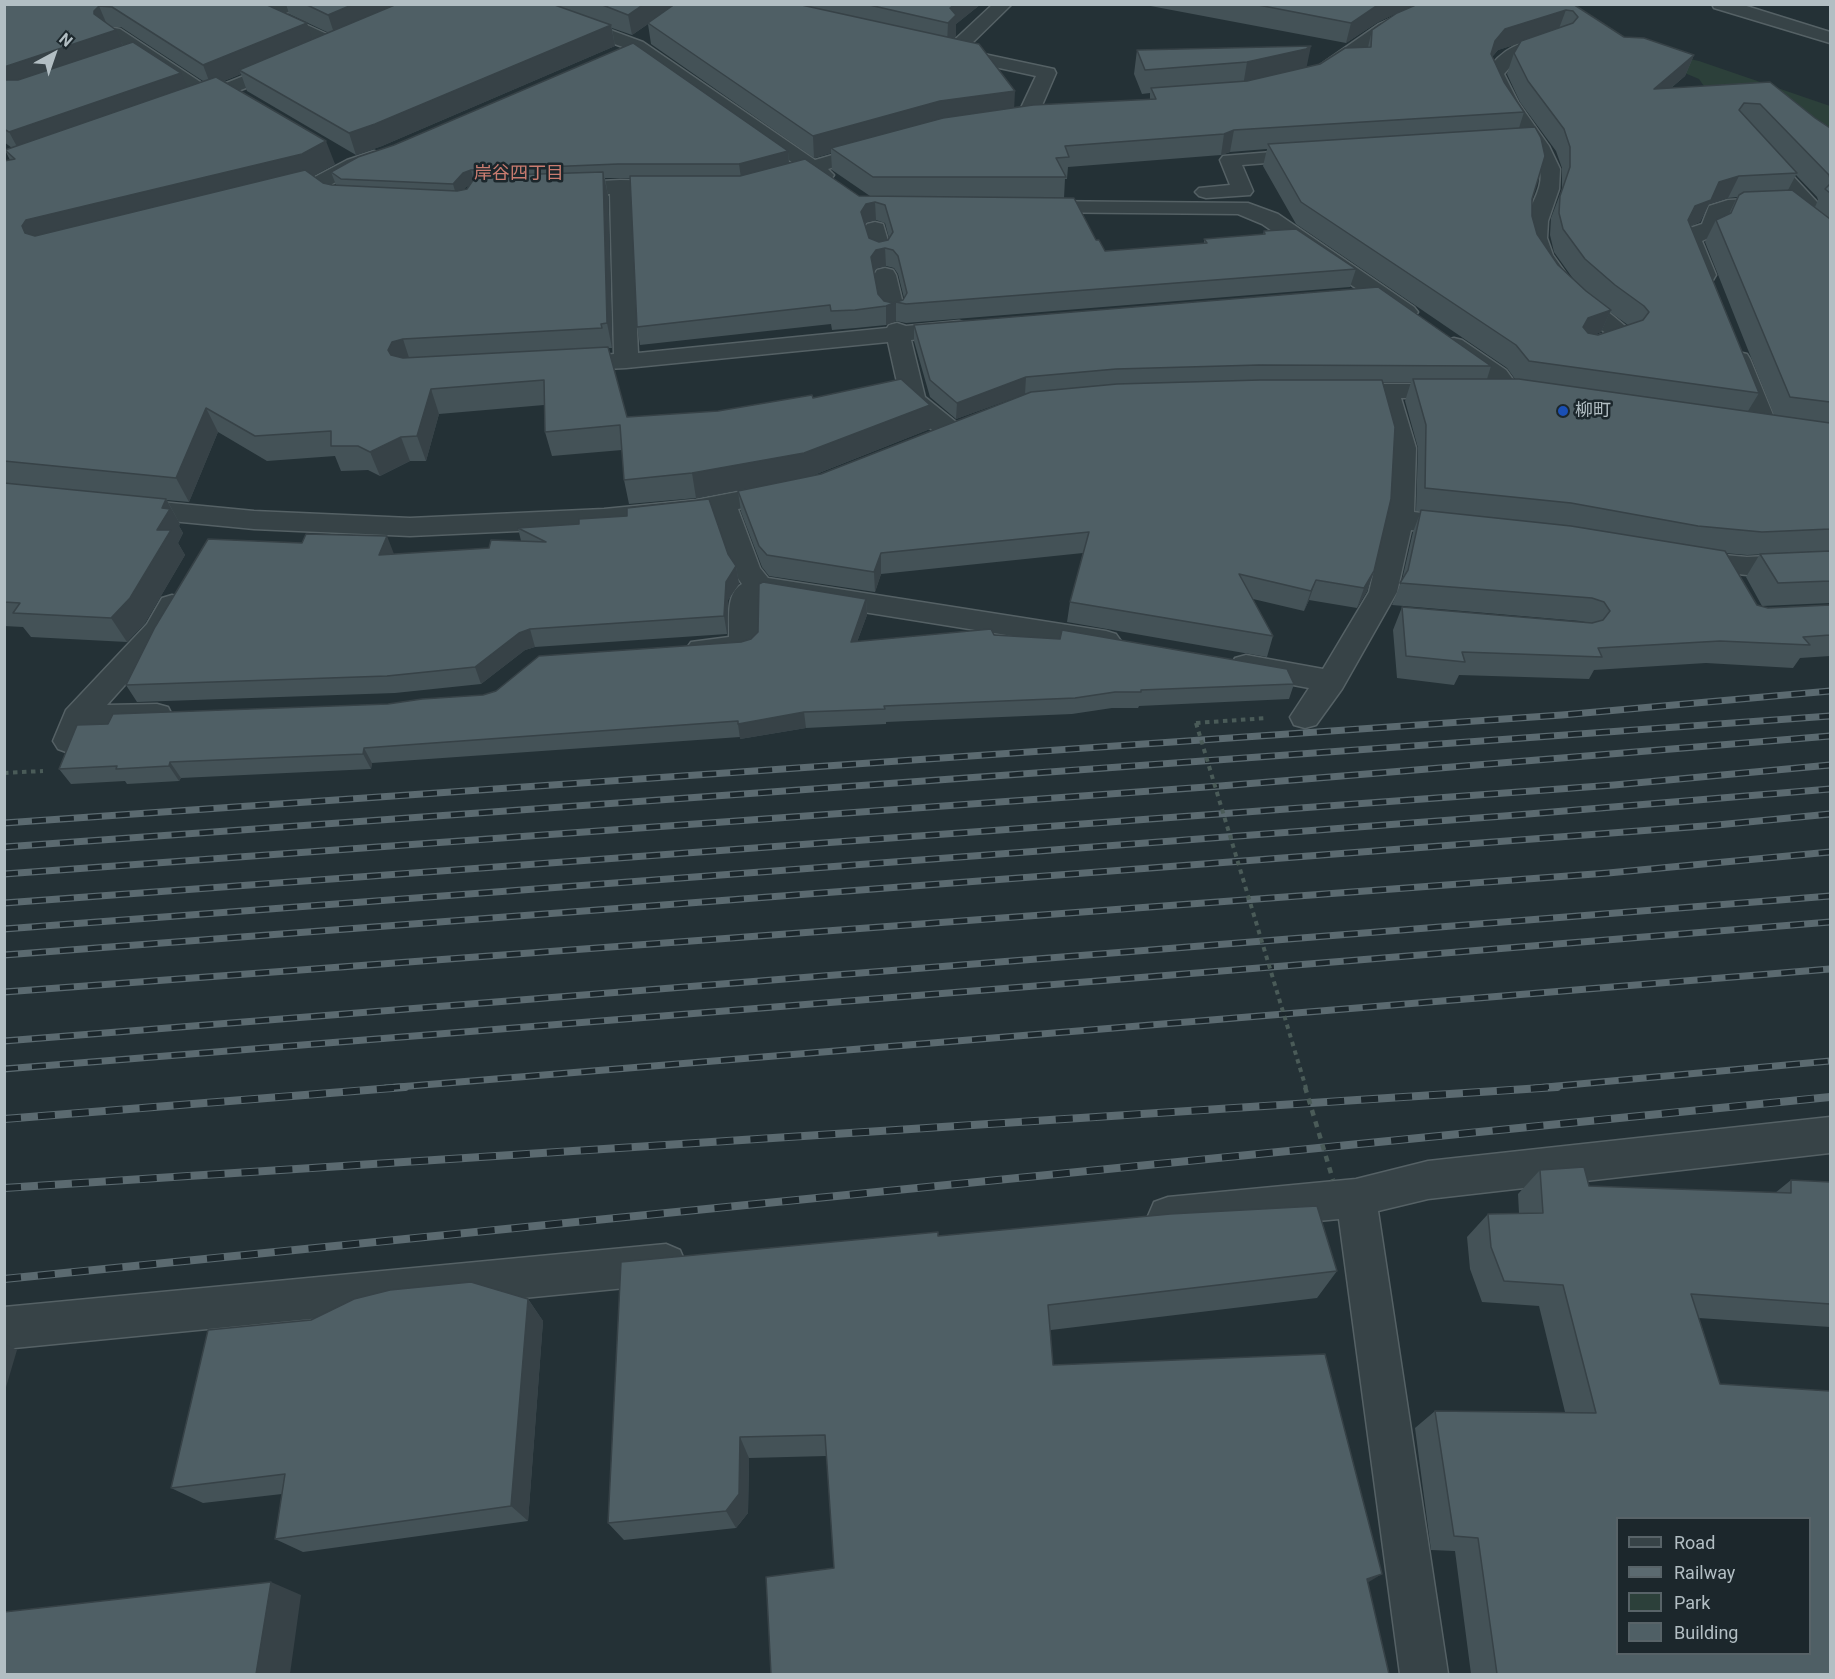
<!DOCTYPE html>
<meta charset="utf-8">
<style>
body{margin:0}
#map{position:relative;width:1835px;height:1679px;overflow:hidden;background:#243136;font-family:Roboto,sans-serif}
canvas{display:block}
.frame{position:absolute;inset:0;border:6px solid #b2bec3;pointer-events:none}
.legend{position:absolute;left:1616px;top:1517px;width:195px;height:138px;box-sizing:border-box;background:#1c272c;border:2px solid #586368;margin:0;padding:8px 10px;list-style:none;font-size:18px;color:#b2bec3}
.legend li{display:flex;align-items:center;gap:12px;height:30px}
.legend b{width:30px;border:2px solid #586368}
.north{position:absolute;left:24px;top:24px;width:60px;height:60px;-webkit-text-stroke:4px #1c272c;paint-order:stroke;rotate:40deg;font-size:16px;font-weight:700;line-height:24px;text-align:center;color:#b2bec3}
.north::after{content:'';display:block;margin:auto;width:21px;height:27px;background:#b2bec3;clip-path:polygon(50% 0,100% 100%,50% 72%,0 100%)}
</style>
<div id="map">
<canvas width="1835" height="1679"></canvas>
<div class="frame"></div>
<ul class="legend">
<li><b style="height:8px;background:#374347"></b>Road</li>
<li><b style="height:8px;background:#5b6a70"></b>Railway</li>
<li><b style="height:16px;background:#2c403a"></b>Park</li>
<li><b style="height:16px;background:#4f5f65"></b>Building</li>
</ul>
<div class="north">N</div>
</div>
<script>
const ctx = document.querySelector('canvas').getContext('2d');
ctx.lineJoin = 'round';
function paint(path, color) {
  ctx.fillStyle = color;
  ctx.fill(path, 'evenodd');
}
function trace(path, color, width, dash) {
  ctx.strokeStyle = color;
  ctx.lineWidth = width;
  ctx.lineCap = dash ? 'butt' : 'round';
  ctx.setLineDash(dash || []);
  ctx.stroke(path);
}
function label(font, color, halo, rows, align = 'center') {
  ctx.font = font + ' Roboto,"Noto Sans JP",sans-serif';
  ctx.lineWidth = 5;
  ctx.setLineDash([]);
  ctx.textBaseline = 'middle';
  ctx.strokeStyle = halo;
  ctx.fillStyle = color;
  for (const [text, x, y, turn = 0] of rows) {
    ctx.save();
    ctx.translate(x, y);
    ctx.rotate((+turn || 0) * Math.PI / 180);
    ctx.textAlign = isNaN(turn) ? turn : align;
    if (halo) ctx.strokeText(text, 0, 0);
    ctx.fillText(text, 0, 0);
    ctx.restore();
  }
}
const green = new Path2D(`
 M1650,50L1699,61L1830,106V147L1706,89L1699,79L1675,69Z`);
const path = new Path2D(`
 M1196,723L1267,718
 M4,773L43,771`);
const minor = new Path2D(`
 M276,4H301L299,8L283,14L342,41L345,45L342,49H330L262,18L259,14L262,10Z
 M514,4H540L643,42L815,160L874,143L881,145L884,149L881,153L828,169L834,175L831,179L824,181L809,174L774,184L767,182L764,178L767,174L796,165L631,50L516,8Z
 M993,4H1012L965,50L1054,69L1056,73L1040,110L1043,117L1040,121H1026L1020,110L1036,76L940,55L938,51L940,47L948,46Z
 M1422,4L1443,6L1440,10L1391,32L1326,76H1312L1310,72L1379,24Z
 M1712,4H1740L1830,32V43L1714,8Z
 M114,28L120,29L211,89L279,62H293L295,66L293,70L191,109L184,107L181,103L184,99L194,95L108,37L105,33L108,29Z
 M1554,34L1560,35L1563,39L1560,43L1518,58L1504,74L1518,102L1549,146L1560,169L1559,189L1548,221L1547,238L1553,255L1572,282L1636,335L1632,340L1591,353L1583,351L1579,346L1583,341L1606,333C1572,309 1520,270 1526,223C1529,205 1544,189 1540,170C1535,146 1514,127 1502,107C1495,97 1491,85 1486,74C1500,47 1526,40 1554,34Z
 M1760,146L1767,148L1818,203L1815,208L1807,209L1732,212L1726,215L1719,233L1702,241L1716,275L1713,280L1705,282L1697,280L1680,241L1687,229L1702,224L1709,206L1728,200L1790,197L1750,152L1753,148Z
 M1309,149L1316,151L1319,155L1316,159L1242,165L1253,191L1250,195L1206,198L1199,196L1195,192L1199,188L1230,185L1220,160L1223,156Z
 M374,151L381,153L384,157L381,161L361,168L325,188L280,199L273,197L269,193L273,189L311,179L347,160Z
 M620,180L675,181L682,183L685,187L682,191L631,194L638,353L887,328L889,325L897,323L906,326L959,321L967,323L971,328L967,333L911,340L925,397L961,426L965,432L961,438C939,443 920,419 904,405L901,400L888,342L626,368L566,371L557,369L554,364L557,359L614,354L610,194L562,195L555,193L552,189L555,185L562,183Z
 M1033,201L1248,203L1278,214L1414,307L1418,312L1414,317L1406,319L1398,317L1262,224L1238,214L1025,212L1022,207L1025,202Z
 M875,222L883,224L891,251L888,256L880,258L872,256L864,229L867,224Z
 M885,268L893,270L896,275L905,312L901,317L893,319L885,317L881,312L874,275L877,270Z
 M1454,338L1462,340L1506,370L1522,392L1519,397L1510,399L1501,397L1488,380L1446,350L1442,345L1446,340Z
 M1738,352L1747,354L1750,359L1778,427L1774,433L1765,435L1756,433L1752,427L1726,359L1729,354Z
 M1340,384H1454L1463,386L1466,391L1463,396L1454,398H1401L1416,448L1414,512L1471,520L1475,526L1471,532L1461,535L1411,530L1397,592L1342,689L1316,725L1305,728L1294,725L1290,717L1309,688L1235,674L1231,666L1235,658L1246,655L1323,669L1369,592L1386,520L1390,448L1377,398L1331,396L1328,391L1331,386Z
 M783,483L792,486L796,492L792,498L738,509L760,568L768,578L1106,631L1116,634L1121,641L1116,648L1106,651L764,596L759,599L758,646L753,653C735,659 709,662 691,656L686,649L691,642L729,637C730,619 725,594 742,584L733,571L713,514L604,527L410,536L254,529L130,517L121,514L117,508L121,502L130,499L254,511L410,518L604,509L696,500Z
 M1689,552L1747,557L1830,553V571L1747,575L1679,568L1675,561L1679,554Z
 M172,595L182,598L186,605L167,638L107,705L157,704L168,707L172,715L168,723L157,726L89,729L80,749L69,753L58,749L53,741L66,710L147,624L162,598Z
 M1830,1117V1153L1428,1199L1378,1211L1448,1674H1400L1339,1219L1168,1235L1154,1230L1148,1216L1154,1202L1168,1197L1356,1179L1428,1161Z
 M666,1244L680,1250L686,1264L680,1278L666,1284L4,1349V1307Z`);
const railFar1 = new Path2D(`
 M4,823L1562,715L1830,691
 M4,847L1830,716
 M4,874L1220,786L1830,736
 M4,903L1614,785L1830,765
 M4,929L1504,816L1830,789
 M4,955L1717,825L1830,814
 M4,992L1608,873L1830,852
 M4,1041L1830,896
 M4,1069L1830,922
 M386,1088L1830,969
 M1535,1088L1830,1061`);
const rail = new Path2D(`
 M4,1119L405,1087
 M4,1188L1557,1087
 M4,1279L1830,1097`);
const pathBridgeFar1 = new Path2D(`
 M1196,723L1306,1088`);
const pathBridge = new Path2D(`
 M1305,1087L1333,1180`);
const wall = new Path2D(`
 M4,4H269L267,5L313,39L329,33L289,14L286,4H981L956,24V36L953,39L1014,107L1150,99V93L1142,94L1134,74L1137,50L1306,67L1320,64L1368,47L1372,30L1573,4L1624,37L1694,55L1685,76L1671,88L1770,82L1815,118L1830,128V551L1747,555L1725,553L1757,605L1768,608L1830,605V656L1800,658L1793,668L1706,663L1594,670L1589,679L1459,675L1454,685L1397,678L1393,630L1402,607L1585,622L1580,621L1392,605L1402,580L1413,532L1421,511H1416L1418,448L1405,401L1411,382H1382L1374,571L1367,591L1357,608L1309,600L1304,611L1253,599L1273,636L1267,657L1067,622L1070,602L1083,553L881,574L875,592L769,576L762,567L741,512L738,491L780,483L696,498L629,504L624,480L622,450L552,456L545,432L544,405L439,414L426,461H410L380,476L368,470L341,471L335,456L267,461L218,432L189,502L167,500L180,524L179,526L183,533L178,543L185,555L145,623L127,642L31,637L23,627L4,626V161L10,160L5,150L12,148L4,142ZM648,24L651,44L814,158L831,153L832,170L870,196H859L789,163L788,151L331,172L336,185H332L323,183L313,176L335,164L224,81L241,74L247,91L356,155L382,146L615,46L612,28L632,35ZM111,27H121L203,81L187,87L123,45ZM1520,43L1514,53L1507,74L1520,102L1556,151L1562,168V189L1551,218L1550,235L1554,252L1574,280L1558,265L1537,234L1532,216V199L1519,128L1524,112L1504,82L1492,57L1498,50ZM1267,149L1263,166L1296,224L1507,368L1515,379H1487L1491,366L914,325V341L930,397L956,419L1025,394L1029,393L821,474L809,477L930,429V405L813,398L718,411L627,417L608,348H612L608,195L605,178H630L637,327L640,345L831,324L832,330L856,328L886,325L896,321L906,323L1350,287L1356,269L1264,231L1263,234L1204,239V244L1105,251L1064,198L1065,179H1067L1068,167L1221,155L1230,152ZM1796,175L1817,197L1818,200L1815,207L1788,190ZM470,185L467,189L463,190L466,187ZM1737,197L1729,214L1716,220L1705,242L1774,415L1748,411L1759,393L1691,226L1700,222L1709,204L1728,198ZM876,220L885,223L889,238L888,240L879,242L869,238L865,224L866,222ZM886,266L894,268L898,274L904,298L903,300L893,303L884,301L878,294L874,272L876,268ZM1610,312L1628,325L1598,335L1596,334L1601,332Z
 M1140,4H1416L1378,22L1346,43Z
 M518,528L728,554L736,566L739,584L728,600L727,634L535,647L525,650L481,684L395,693L137,702L126,685L394,554L489,548L521,541Z
 M1830,551V603L1762,606L1746,577L1760,554Z
 M866,599L867,615L857,642L994,635L1294,684L1289,699L1139,706L1138,708H1112L1072,714L886,722V724L806,728L740,739V737L372,763L371,769L181,778L179,781L127,784L125,781L71,784L59,769L108,724L388,704L483,695L741,642Z
 M1540,1170L1589,1186L1775,1193L1791,1180L1830,1182V1327L1699,1318L1720,1384L1830,1674H1471L1455,1551L1431,1550L1415,1428L1435,1411L1565,1412L1539,1306L1482,1302L1470,1269L1467,1237L1488,1214L1519,1213L1518,1194Z
 M938,1236L1337,1271L1317,1298L1051,1330L834,1568L827,1456L749,1458L748,1513L736,1528L624,1540L608,1523Z
 M528,1299L543,1321L528,1521L303,1552L275,1539L282,1494L203,1503L171,1488Z`);
const shadedWall = new Path2D(`
 M354,4H408L335,36L328,15Z
 M644,4H677L632,35L628,15Z
 M955,4H981L956,24V36L947,44L948,23L950,8Z
 M1379,4H1416L1378,22L1346,43L1351,23Z
 M99,6L108,27L116,30L125,51L4,87V67L94,14V11Z
 M1566,10L1558,31L1498,50L1488,62L1495,41L1505,29Z
 M307,23L314,44L239,70L241,74L211,86L203,65Z
 M611,25L615,46L382,146L356,155L349,133Z
 M1311,46L1306,70L1243,86L1247,62Z
 M1694,55L1685,76L1645,110L1654,89Z
 M181,73L190,94L21,154L9,132Z
 M1015,91L1014,112L831,148V153L814,158L813,136L940,101Z
 M1234,130L1230,152L1221,155L1224,134Z
 M326,141L335,164L310,178L39,244L25,233L22,226L26,220Z
 M788,151L789,164L741,178L739,164Z
 M471,170L475,184L466,187L457,198L453,184L463,173Z
 M603,172L608,195L612,348L607,323Z
 M1739,176L1728,198L1709,204L1700,222L1685,228L1678,242L1695,206L1719,182Z
 M875,202L876,220L866,222L862,230L861,212L866,204Z
 M885,248L886,266L876,268L872,275L871,257L876,250Z
 M896,302V321L886,325V306Z
 M1611,310L1601,332L1578,341L1583,327L1588,318Z
 M403,339L411,364L400,367L388,350L392,342Z
 M1026,377L1025,394L956,419L957,403Z
 M431,389L439,414L426,461L417,436Z
 M930,405V429L806,478L696,498L692,473Z
 M206,408L218,432L189,502L176,478Z
 M401,437L410,461L380,476L370,452Z
 M166,499L180,524L179,526L183,533L178,543L185,555L145,623L127,642L111,618L157,530L162,508Z
 M387,536L394,554L379,555Z
 M881,553V574L875,592L874,572Z
 M736,566L739,584L728,600L727,634L724,616L726,582Z
 M1374,571L1367,591L1357,608L1364,588Z
 M1316,580L1309,600L1304,611L1311,591Z
 M866,599L867,615L851,658V642Z
 M530,629L535,647L525,650L481,684L475,667L519,633Z
 M804,712L806,728L740,739L738,724Z
 M364,748L372,763L371,769L363,754Z
 M170,762L181,778L179,781L169,766Z
 M528,1299L543,1321L528,1521L511,1506Z
 M4,1343L17,1350L4,1394Z
 M740,1437L749,1458L748,1513L736,1528L726,1511Z
 M1382,1574L1357,1589L1367,1579Z
 M271,1582L301,1595L290,1674H256Z`);
const building = new Path2D(`
 M4,4H265L307,23L203,65L112,7L99,6L94,11V14L116,30L4,67Z
 M305,4H354L328,15Z
 M397,4H552L611,25L375,124L349,133L239,70Z
 M600,4H644L628,15Z
 M675,4H797L979,44L1015,91L940,101L813,136L648,23Z
 M865,4H955L950,8L956,15L948,23Z
 M1253,4H1379L1351,23Z
 M1418,4H1573L1624,37L1644,38L1694,55L1654,89L1770,82L1815,118L1830,128V179L1829,175L1760,104L1744,103L1739,110L1797,173L1739,176L1719,182L1711,200L1695,206L1688,220L1759,393L1529,361L1516,345L1301,202L1268,144L1535,127L1541,138L1545,156L1532,199V216L1537,234L1558,265L1586,291L1611,310L1588,318L1583,327L1588,333L1598,335L1643,320L1649,312L1644,306L1615,285L1585,259L1563,229L1559,213L1560,196L1570,167V147L1564,129L1528,81L1514,53L1521,41L1573,23L1578,17L1573,11L1566,10L1505,29L1495,41L1491,54L1504,82L1524,112L1234,130L1224,134L1065,146L1069,157L1056,158L1066,177H873L831,148L943,118L1033,105L1156,99L1151,88L1247,81L1320,64L1345,48L1371,47L1372,30L1397,13Z
 M133,42L181,73L9,132L4,129V80H18Z
 M633,43L788,151L739,164H618L471,170L463,173L453,184L341,179L331,172L358,157L394,145Z
 M1311,46L1306,49L1247,62L1145,70L1137,50Z
 M216,77L326,141L302,154L26,220L22,226L25,233L35,236L305,170L323,183L332,185L457,191L467,189L476,176L603,172L607,323L601,324L602,328L403,339L392,342L388,350L391,355L403,358L608,347L627,417L718,411L812,395L813,398L901,379L930,405L804,453L692,473L624,480L620,425L545,432L544,380L431,389L417,436L401,437L370,452L358,446H331V431L255,436L206,408L176,478L4,461V161L15,159L5,150Z
 M805,159L859,196L1074,198L1096,240H1099L1105,251L1207,243L1204,239L1265,234L1264,231L1296,229L1356,269L906,304L896,302L886,306L855,310L831,311L830,305L637,327L630,176H740ZM875,202L885,205L893,232L888,240L879,242L869,238L861,212L866,204ZM885,248L893,250L898,256L907,293L903,300L893,303L884,301L878,294L871,257L876,250Z
 M1830,184V193L1825,189Z
 M1792,190L1830,219V402L1790,397L1716,220L1731,213L1739,195L1744,192Z
 M1378,287L1491,366L1259,365L1116,369L1026,377L957,403L930,380L914,325Z
 M1413,379H1519L1830,423V529L1762,532L1698,526L1571,503L1425,488L1426,425Z
 M1260,380H1382L1395,427L1391,499L1374,571L1364,588L1316,580L1311,591L1239,574L1273,636L1070,602L1089,532L881,553L874,572L767,555L759,546L738,491L821,474L1031,392L1117,384Z
 M4,483L166,499L162,508L170,509L157,530H171L130,598L111,618L13,613L20,603L4,602Z
 M709,499L728,554L736,566L726,582L724,616L530,629L519,633L475,667L387,676L126,685L155,627L208,539L302,543L306,534L387,536L379,555L489,548L491,540L546,542L518,528L579,524V519L627,516V508Z
 M1421,510L1571,526L1725,551L1757,605L1768,608L1830,605V635L1803,637L1810,645L1720,641L1598,648L1602,657L1462,652L1465,662L1406,656L1402,607L1592,623L1603,620L1610,611L1604,602L1592,598L1400,583L1408,570Z
 M1830,551V581L1778,583L1760,554Z
 M763,582L866,599L851,642L991,629L994,635L1060,639L1062,630L1287,669L1294,684L1141,690V692H1115L1075,698L884,706L885,709L804,712L738,724V721L364,748L363,754L170,762L169,766L116,769L117,766L59,769L77,725L108,724L113,714L388,704L422,699L483,695L496,691L539,656L741,642L751,639L758,632L759,584Z
 M1584,1167L1589,1186L1791,1193V1180L1830,1182V1304L1691,1294L1720,1384L1830,1391V1674H1497L1478,1538L1454,1536L1435,1411L1596,1413L1563,1285L1504,1281L1491,1247L1488,1214L1543,1213L1540,1170ZM1617,1518H1809V1653H1617Z
 M1317,1206L1337,1271L1048,1305L1053,1365L1325,1354L1382,1574L1367,1579L1389,1674H771L766,1577L834,1568L825,1435L740,1437L739,1494L726,1511L608,1523L621,1262L938,1232V1236L1170,1214Z
 M471,1282L528,1299L511,1506L275,1539L285,1474L171,1488L208,1330L311,1320L354,1299L390,1290Z
 M271,1582L256,1674H4V1612Z`);
const markers = [
 [1563,411,6,"#1a4fb4"]
];
const farNeighbourhoodnames = [
 ["岸谷四丁目",519,174]
];
const farPoinames = [
 ["柳町",1575,411]
];
paint(green, '#2c403a');
trace(minor, '#556165', 3);
trace(path, '#4a5b58', 4, [4.5, 4.5]);
paint(minor, '#374347');
trace(railFar1, '#5b6a70', 7);
trace(rail, '#5b6a70', 8);
trace(railFar1, '#1c272c', 4.5, [14]);
trace(rail, '#1c272c', 6, [17]);
trace(pathBridgeFar1, '#4a5b58', 4, [4.5, 4.5]);
trace(pathBridge, '#4a5b58', 4.5, [6, 6]);
paint(wall, '#445257');
paint(shadedWall, '#374247');
paint(building, '#4f5f65');
trace(building, '#374247', 1.5);
for (const [x, y, r, color] of markers) {
  const dot = new Path2D();
  dot.arc(x, y, r, 0, 2 * Math.PI);
  ctx.fillStyle = color;
  ctx.fill(dot);
  trace(dot, '#1c272c', 2);
}
label('18px', '#c97c70', '#1c272c', farNeighbourhoodnames);
label('18px', '#b2bec3', '#1c272c', farPoinames, 'left');
</script>
